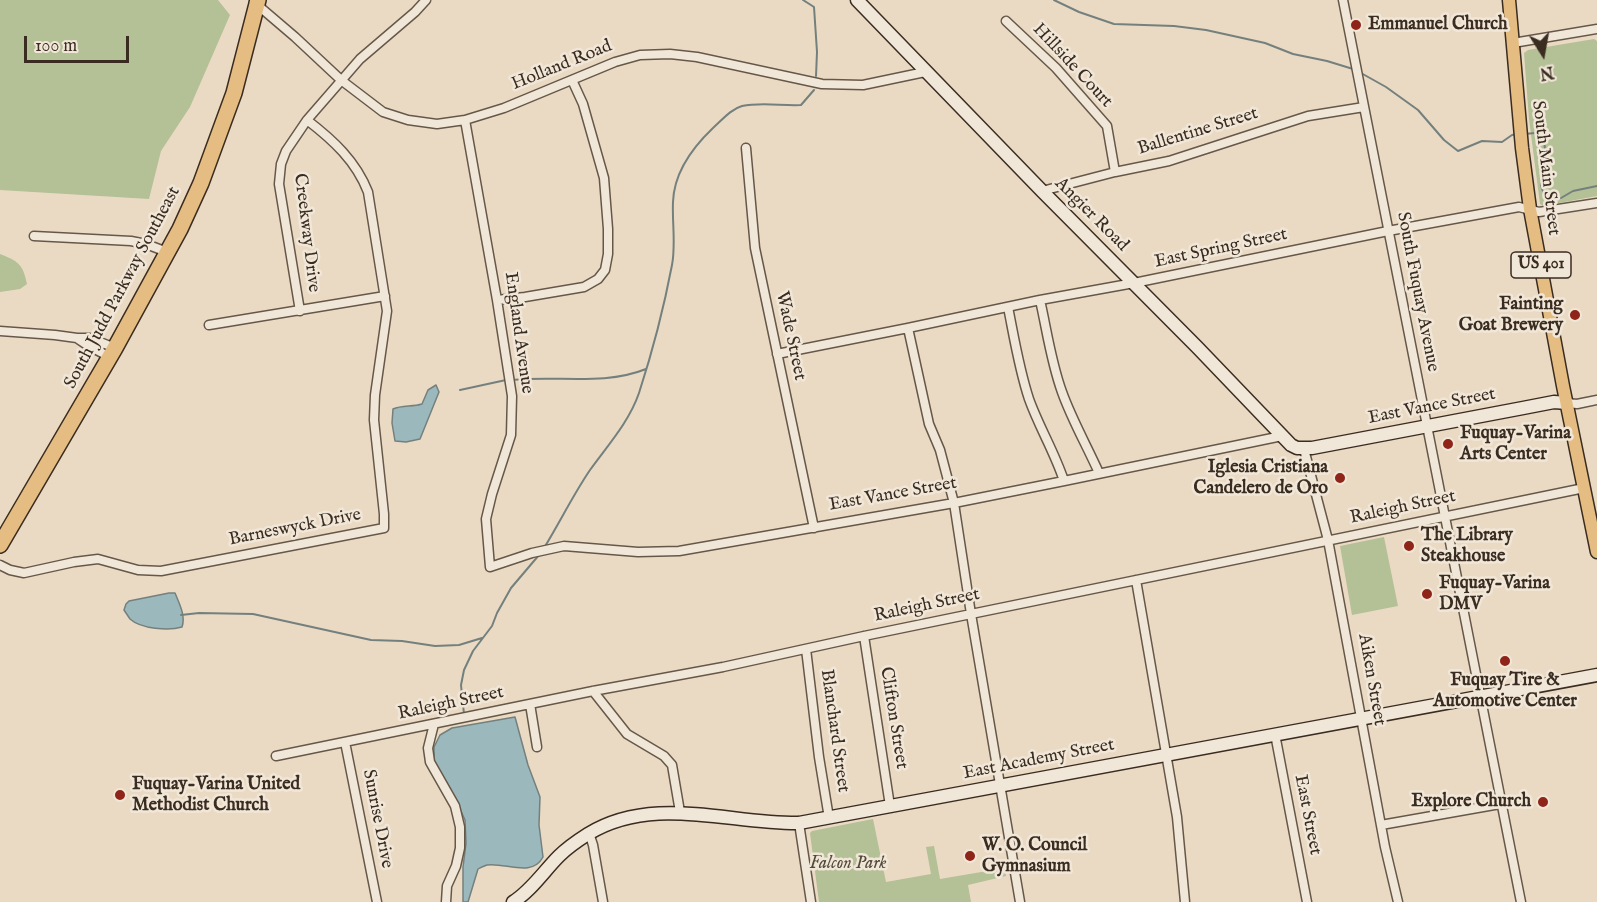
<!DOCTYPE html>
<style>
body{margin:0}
#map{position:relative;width:1597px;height:902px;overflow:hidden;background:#eadac3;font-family:"IM FELL English",serif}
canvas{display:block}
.north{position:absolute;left:1513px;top:24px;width:60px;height:60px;-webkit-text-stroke:4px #f1e7d8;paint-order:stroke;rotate:169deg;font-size:16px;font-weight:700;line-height:24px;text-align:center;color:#3a2c20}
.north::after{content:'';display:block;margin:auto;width:21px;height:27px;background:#3a2c20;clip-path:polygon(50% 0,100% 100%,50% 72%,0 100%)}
.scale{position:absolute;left:24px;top:36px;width:105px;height:27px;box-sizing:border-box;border:3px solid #3a2c20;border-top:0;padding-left:8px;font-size:18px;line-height:21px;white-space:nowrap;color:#3a2c20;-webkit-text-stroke:4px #f1e7d8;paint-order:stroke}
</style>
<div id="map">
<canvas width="1597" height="902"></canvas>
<div class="north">N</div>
<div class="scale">100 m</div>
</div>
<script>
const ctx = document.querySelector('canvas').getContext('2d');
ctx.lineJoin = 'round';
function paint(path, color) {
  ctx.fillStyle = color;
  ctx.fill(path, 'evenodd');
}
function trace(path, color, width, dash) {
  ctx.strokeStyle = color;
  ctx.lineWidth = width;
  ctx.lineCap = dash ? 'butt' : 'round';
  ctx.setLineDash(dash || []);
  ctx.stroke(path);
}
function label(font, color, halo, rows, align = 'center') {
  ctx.font = font + ' "IM FELL English",serif';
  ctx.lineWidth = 5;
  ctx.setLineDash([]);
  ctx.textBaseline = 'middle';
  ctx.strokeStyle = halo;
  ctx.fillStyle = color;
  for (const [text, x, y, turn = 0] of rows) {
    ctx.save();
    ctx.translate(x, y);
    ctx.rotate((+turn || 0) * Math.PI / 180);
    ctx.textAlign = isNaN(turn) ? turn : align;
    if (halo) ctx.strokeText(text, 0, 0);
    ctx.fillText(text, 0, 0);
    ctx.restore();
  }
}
const green = new Path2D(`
 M0,0H218L230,15L190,107L161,151L149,199L0,190Z
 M1594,39L1597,41V196L1543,206L1540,204L1529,119L1524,53L1528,50Z
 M0,254C18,261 23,264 27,284L20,289L0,292Z
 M1384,537L1398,606L1352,615L1340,546Z
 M873,819L886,882L931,874L926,847L934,846L940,879L1005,868L1006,876L968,885L971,902H819L810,833L812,831Z`);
const water = new Path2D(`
 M436,385L439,392L420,439L406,442L395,441L392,423L393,409C402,405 412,407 422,404L428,390Z
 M169,593H175C179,603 186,616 182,627C169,631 141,629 130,619C128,616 126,613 124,610L126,604L129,601Z
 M515,717L528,765L540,797L539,825L543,857C532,878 505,862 487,865C484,866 481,867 478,869L468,902H463V867L466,843L465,820L455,798L434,761V747L440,735L452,728Z`);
const stream = new Path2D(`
 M803,0L814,7L817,52L816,76
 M1054,0L1079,12L1114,24L1174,26L1206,30L1265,43L1293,54L1327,61L1353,69
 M1361,73L1386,87L1418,110L1444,140L1458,151L1482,141L1502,142L1512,135L1517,134
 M1525,134L1544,132L1546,174L1541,185L1545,198H1561L1573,191L1597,186
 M512,380C556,375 604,386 646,369
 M460,390L506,380
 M544,548C560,522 573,495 590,470C608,445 629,422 639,393C652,353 664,307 672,265C676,244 672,223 673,202C674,172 692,148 713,128C722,120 731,109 742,106C761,102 782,106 801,105L814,90
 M181,615L199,613L253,614L371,640L402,641L435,646L459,645L482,638
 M464,714L461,685L464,670L473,651L492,626L497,613L511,588L539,555`);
const street = new Path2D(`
 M1343,0L1521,902
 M254,2L295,37L341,80L383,112L408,120L437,124L465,120L504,108L615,62L640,55L670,54L697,57L822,84L863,85L925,72
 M1006,21L1056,68L1107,126L1115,172
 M1513,43L1597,29
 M465,120L497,300L512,396L511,435L492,494L486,519L490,567L532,553L564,546L638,552L679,551L954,503L1064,481L1282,436
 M746,148L755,248L814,528
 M1042,191L1115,172L1169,161L1308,116L1364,107
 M34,236L131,241L146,244L167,252
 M497,300L525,297L584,287L598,279L605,270L608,254V229L604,178L583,104L572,80
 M1040,300C1047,331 1051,362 1062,392C1072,420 1087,446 1099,473
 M1008,307C1014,337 1019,369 1029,399C1039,427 1055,453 1064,481
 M300,311L279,184L281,164L286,151L307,120L360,59L415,12L426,0
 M209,325L385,296
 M908,328L929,424L940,450L954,503L971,614L1020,902
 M0,331L55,335L77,338H90L115,348
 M78,339L87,345L110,357
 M777,354L908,328L1040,300L1134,283L1388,231L1519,207L1539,212L1597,203
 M1567,403L1577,404L1597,400
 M1304,449L1328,540L1385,847L1398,902
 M0,565L10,570L24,573L74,562L98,559L138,570L161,571L384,528V514L374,420L375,395L387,311L368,192C356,161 333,140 307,120
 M1136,580L1177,817L1185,902
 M864,636L890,806
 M806,649L819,757L829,818
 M593,691L627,734L664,756L672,765L680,812
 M530,704L537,747
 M434,724L428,748L430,762L455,806L460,827V848L456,866L447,886L446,902
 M1275,734L1307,902
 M345,742L377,902
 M276,756L593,691L723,667L864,636L1584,488
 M799,823L811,902
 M1381,825L1500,804
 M589,833L593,845L603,902`);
const secondary = new Path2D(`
 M857,0L1042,191L1197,347L1291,445L1297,448H1312L1523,408L1554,402L1567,403
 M513,902C531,891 544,871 559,856C567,848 577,841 588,834C653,794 729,824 799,823L1597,675`);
const primary = new Path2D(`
 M1509,0L1522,148L1530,209L1563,386L1597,552`);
const highway = new Path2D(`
 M0,545L115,348L180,229L201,183L234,93L258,0`);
const markers = [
 [1356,25,6,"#8f2418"],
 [1575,315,6,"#8f2418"],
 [1448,444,6,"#8f2418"],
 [1340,478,6,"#8f2418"],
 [1409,546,6,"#8f2418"],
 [1427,594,6,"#8f2418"],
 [1505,661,6,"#8f2418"],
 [120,795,6,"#8f2418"],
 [1543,802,6,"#8f2418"],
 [970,856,6,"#8f2418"]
];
const shields = [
 [1541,265,60]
];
const shieldNames = [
 ["US 401",1541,265]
];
const poiNames = [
 ["Emmanuel Church",1368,25],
 ["Fainting",1563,305,"right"],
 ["Goat Brewery",1563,326,"right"],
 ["Fuquay-Varina",1460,434],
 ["Arts Center",1460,455],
 ["Iglesia Cristiana",1328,468,"right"],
 ["Candelero de Oro",1328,489,"right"],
 ["The Library",1421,536],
 ["Steakhouse",1421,557],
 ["Fuquay-Varina",1439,584],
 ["DMV",1439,605],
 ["Fuquay Tire &",1505,681,"center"],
 ["Automotive Center",1505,702,"center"],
 ["Fuquay-Varina United",132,785],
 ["Methodist Church",132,806],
 ["Explore Church",1531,802,"right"],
 ["W. O. Council",982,846],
 ["Gymnasium",982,867]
];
const streetNames = [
 ["Holland Road",562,66,-22],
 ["Hillside Court",1072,66,47],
 ["Ballentine Street",1198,132,-17],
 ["South Main Street",1545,168,83],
 ["Angier Road",1091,215,45],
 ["Creekway Drive",306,233,83],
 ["East Spring Street",1221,249,-12],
 ["South Judd Parkway Southeast",123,288,-62],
 ["South Fuquay Avenue",1417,292,79],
 ["England Avenue",518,333,82],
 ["Wade Street",790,336,78],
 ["East Vance Street",1432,407,-11],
 ["East Vance Street",893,495,-10],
 ["Raleigh Street",1403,508,-12],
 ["Barneswyck Drive",295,528,-11],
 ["Raleigh Street",927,606,-12],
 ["Aiken Street",1371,680,80],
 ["Raleigh Street",451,704,-12],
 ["Clifton Street",893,718,81],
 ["Blanchard Street",834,731,82],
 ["East Academy Street",1039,760,-11],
 ["East Street",1307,815,79],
 ["Sunrise Drive",377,819,79]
];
const parkNames = [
 ["Falcon Park",848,864]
];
paint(green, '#b4c096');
paint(water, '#9bb8bc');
trace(water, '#74807e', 1.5);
trace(stream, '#74807e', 2);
trace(street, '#665849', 11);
trace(secondary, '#3a2c20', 15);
trace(primary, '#3a2c20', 15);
trace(highway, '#3a2c20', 18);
trace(street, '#f1e7d8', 8);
trace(secondary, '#f1e7d8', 12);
trace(primary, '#e5bd82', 12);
trace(highway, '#e5bd82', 15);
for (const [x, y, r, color] of markers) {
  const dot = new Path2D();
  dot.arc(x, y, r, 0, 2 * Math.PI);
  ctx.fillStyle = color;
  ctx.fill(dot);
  trace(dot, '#f1e7d8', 2);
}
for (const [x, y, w] of shields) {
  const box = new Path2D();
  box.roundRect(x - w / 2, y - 13, w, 26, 4.5);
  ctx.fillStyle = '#f1e7d8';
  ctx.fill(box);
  trace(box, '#3a2c20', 1.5);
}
label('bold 16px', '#3a2c20', null, shieldNames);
label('bold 18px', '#3a2c20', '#f1e7d8', poiNames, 'left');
label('18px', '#3a2c20', '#f1e7d8', streetNames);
label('italic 18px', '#524a38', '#f1e7d8', parkNames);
</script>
